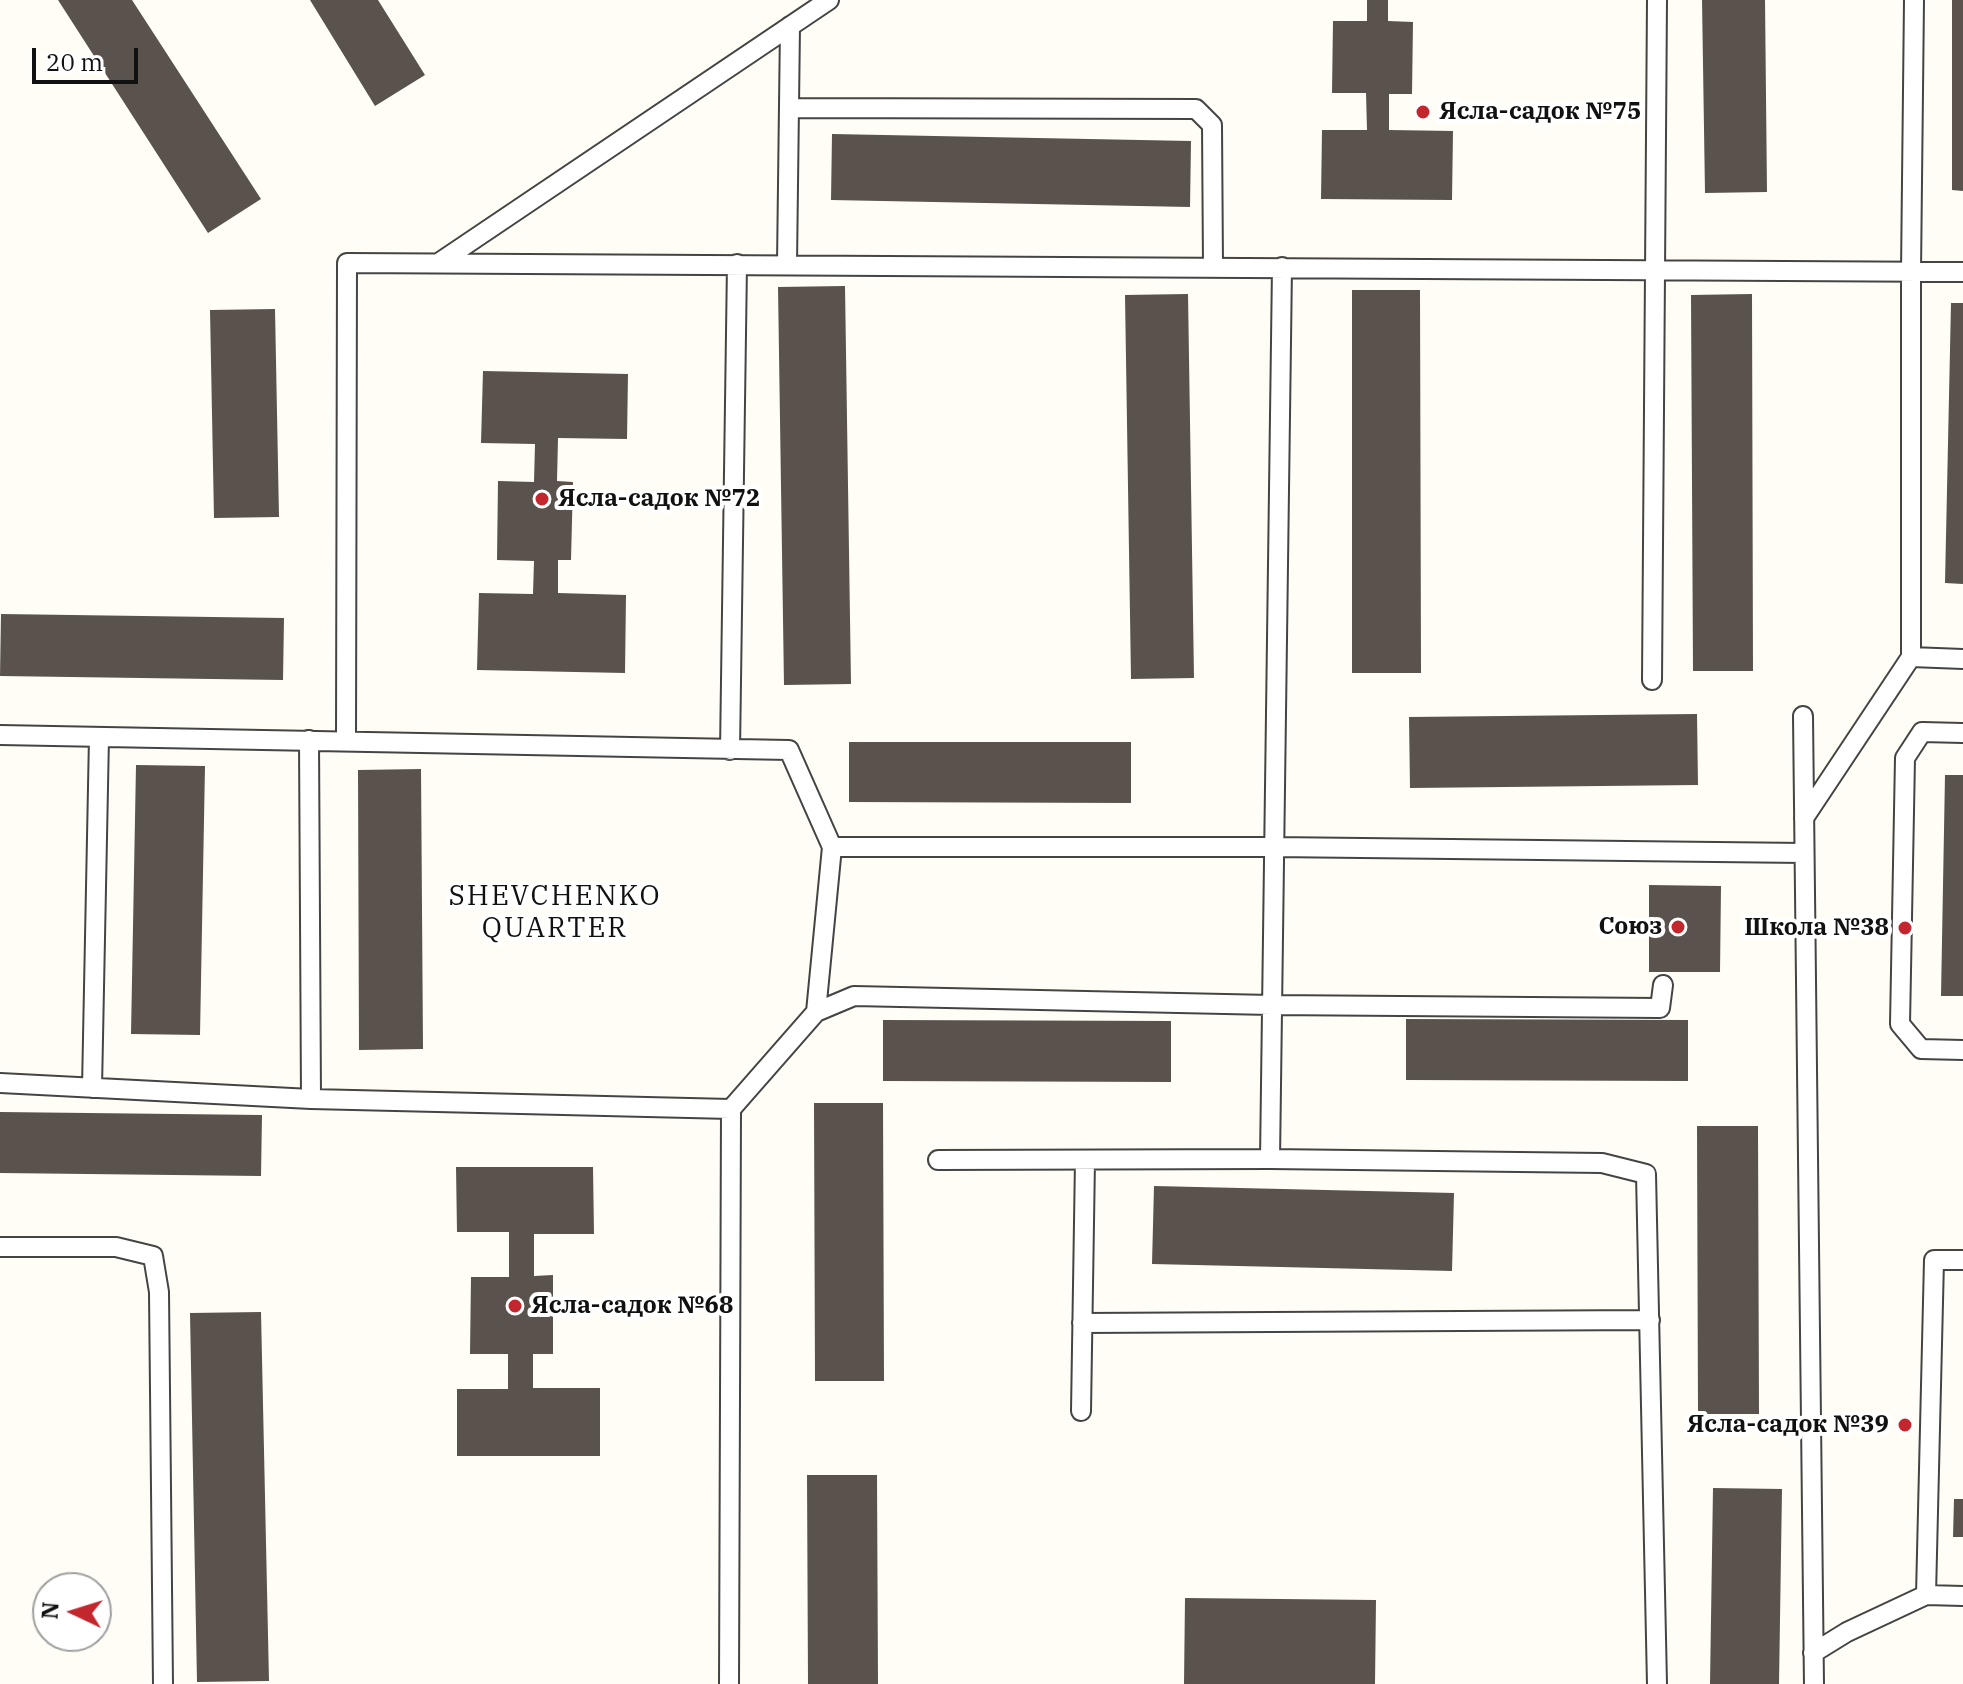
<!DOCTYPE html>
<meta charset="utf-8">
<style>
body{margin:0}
#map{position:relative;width:1963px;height:1684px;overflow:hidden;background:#fffdf5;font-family:"IBM Plex Serif",serif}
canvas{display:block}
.north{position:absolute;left:32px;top:1572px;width:80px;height:80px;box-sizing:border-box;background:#fff;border:2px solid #a0a0a0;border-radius:50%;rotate:274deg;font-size:22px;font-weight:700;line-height:32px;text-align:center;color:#111}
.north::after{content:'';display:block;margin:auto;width:28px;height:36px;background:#c4262e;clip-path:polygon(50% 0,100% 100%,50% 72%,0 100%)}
.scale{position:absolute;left:32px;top:48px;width:106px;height:36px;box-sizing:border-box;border:4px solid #111;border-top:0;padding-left:10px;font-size:24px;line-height:28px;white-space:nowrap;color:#111;-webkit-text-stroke:6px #fff;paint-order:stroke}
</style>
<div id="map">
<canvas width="1963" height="1684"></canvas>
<div class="north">N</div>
<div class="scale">20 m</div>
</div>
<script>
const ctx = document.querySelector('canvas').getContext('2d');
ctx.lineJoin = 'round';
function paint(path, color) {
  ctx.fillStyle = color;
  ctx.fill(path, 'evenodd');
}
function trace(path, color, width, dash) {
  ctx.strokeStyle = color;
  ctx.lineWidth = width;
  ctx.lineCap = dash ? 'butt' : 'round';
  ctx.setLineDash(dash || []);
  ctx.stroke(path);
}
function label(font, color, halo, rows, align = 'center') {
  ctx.font = font + ' "IBM Plex Serif",serif';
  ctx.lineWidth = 8;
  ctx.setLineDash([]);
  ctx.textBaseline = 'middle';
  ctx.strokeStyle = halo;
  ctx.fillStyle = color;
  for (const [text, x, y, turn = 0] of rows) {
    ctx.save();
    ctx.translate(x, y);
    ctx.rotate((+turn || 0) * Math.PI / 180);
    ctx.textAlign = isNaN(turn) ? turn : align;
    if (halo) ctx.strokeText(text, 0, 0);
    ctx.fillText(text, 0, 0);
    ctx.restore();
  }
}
const building = new Path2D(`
 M58,0H132L261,199L208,233Z
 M310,0H378L425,75L375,106Z
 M1367,0H1388V21L1413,22L1412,94H1389V130L1453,131L1452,200L1321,199L1322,130H1367L1366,93H1332L1333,21H1367Z
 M1702,0H1765L1767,192L1705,193Z
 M1952,0H1963V191L1952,190Z
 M832,134L1191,141L1190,207L831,200Z
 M845,286L851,684L784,685L778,287Z
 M1352,290H1420L1421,673H1352Z
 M1188,294L1194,678L1131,679L1125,295Z
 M1752,294L1753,671H1693L1691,295Z
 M1951,303H1963V584L1945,583Z
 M275,309L279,517L214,518L210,310Z
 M483,371L628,374L627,439L558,438L557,481L573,482L571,560H558V593L626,595L625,673L477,670L479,593L533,594L534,561L497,560L498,481L534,482L535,444L481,443Z
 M1,614L284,618L283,680L0,676Z
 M1697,714L1698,785L1410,788L1409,717Z
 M849,742H1131V803L849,802Z
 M136,765L205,766L200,1035L131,1034Z
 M421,769L423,1049L359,1050L358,770Z
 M1945,775H1963V996H1941Z
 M1649,885L1721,886L1720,972H1649Z
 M1406,1019L1688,1020V1081L1406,1080Z
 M883,1020L1171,1021V1082L883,1081Z
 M814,1103H883L884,1381H815Z
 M0,1112L262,1115L261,1176L0,1173Z
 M1697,1126H1758L1759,1414H1698Z
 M456,1167H593L594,1234H534V1276L553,1275V1354H533V1388H600V1456H457V1389H508V1354H470L471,1277H509V1232H457Z
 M1154,1186L1454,1193L1452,1271L1152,1264Z
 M261,1312L269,1681L197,1682L190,1313Z
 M807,1475H877L878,1684H808Z
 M1713,1488L1782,1489L1779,1684H1710Z
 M1954,1499H1963V1537H1953Z
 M1185,1598L1376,1600L1375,1684H1184Z`);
const service = new Path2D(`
 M789,108L1196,109L1212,125L1213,266
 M440,262L829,0
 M787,264L790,26
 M1911,657V272L1914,0
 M1652,680L1657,0
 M1803,716L1814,1684
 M1963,733L1922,732L1905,758L1900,1024L1921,1049L1963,1050
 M0,735L789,750L832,847L816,1012
 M309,740L311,1099
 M346,741L347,263L1963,272
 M730,750L737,264
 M1804,818L1911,657L1963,659
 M832,847H1274L1804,853
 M0,1083L311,1099L731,1109
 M92,1088L99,737
 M1270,1159L1282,267
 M938,1160L1270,1159L1602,1163L1646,1174L1657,1684
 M0,1247H116L153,1256L159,1292L163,1684
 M1963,1260H1934L1926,1595L1963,1596
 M1082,1323L1650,1320
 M1081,1411L1085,1160
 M1813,1653L1847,1632L1926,1595
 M729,1684L731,1109L816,1012L854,996L1271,1005L1660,1008L1663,985`);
const markers = [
 [1423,112,8,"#c4262e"],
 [542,499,8,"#c4262e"],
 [1678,927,8,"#c4262e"],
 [1905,928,8,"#c4262e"],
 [515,1306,8,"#c4262e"],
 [1905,1425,8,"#c4262e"]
];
const poiNames = [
 ["Ясла-садок №75",1439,112],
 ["Ясла-садок №72",558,499],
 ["Союз",1662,927,"right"],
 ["Школа №38",1889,928,"right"],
 ["Ясла-садок №68",531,1306],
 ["Ясла-садок №39",1889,1425,"right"]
];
const quarterNames = [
 ["SHEVCHENKO",555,897],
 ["QUARTER",555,929]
];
paint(building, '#5a524d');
trace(service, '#444', 22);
trace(service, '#fff', 18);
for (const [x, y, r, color] of markers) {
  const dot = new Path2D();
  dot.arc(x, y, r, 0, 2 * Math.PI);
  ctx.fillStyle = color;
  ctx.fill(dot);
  trace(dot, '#fff', 3);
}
label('bold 24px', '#111', '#fff', poiNames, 'left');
ctx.letterSpacing = '2px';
label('28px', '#111', '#fff', quarterNames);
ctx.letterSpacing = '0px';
</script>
